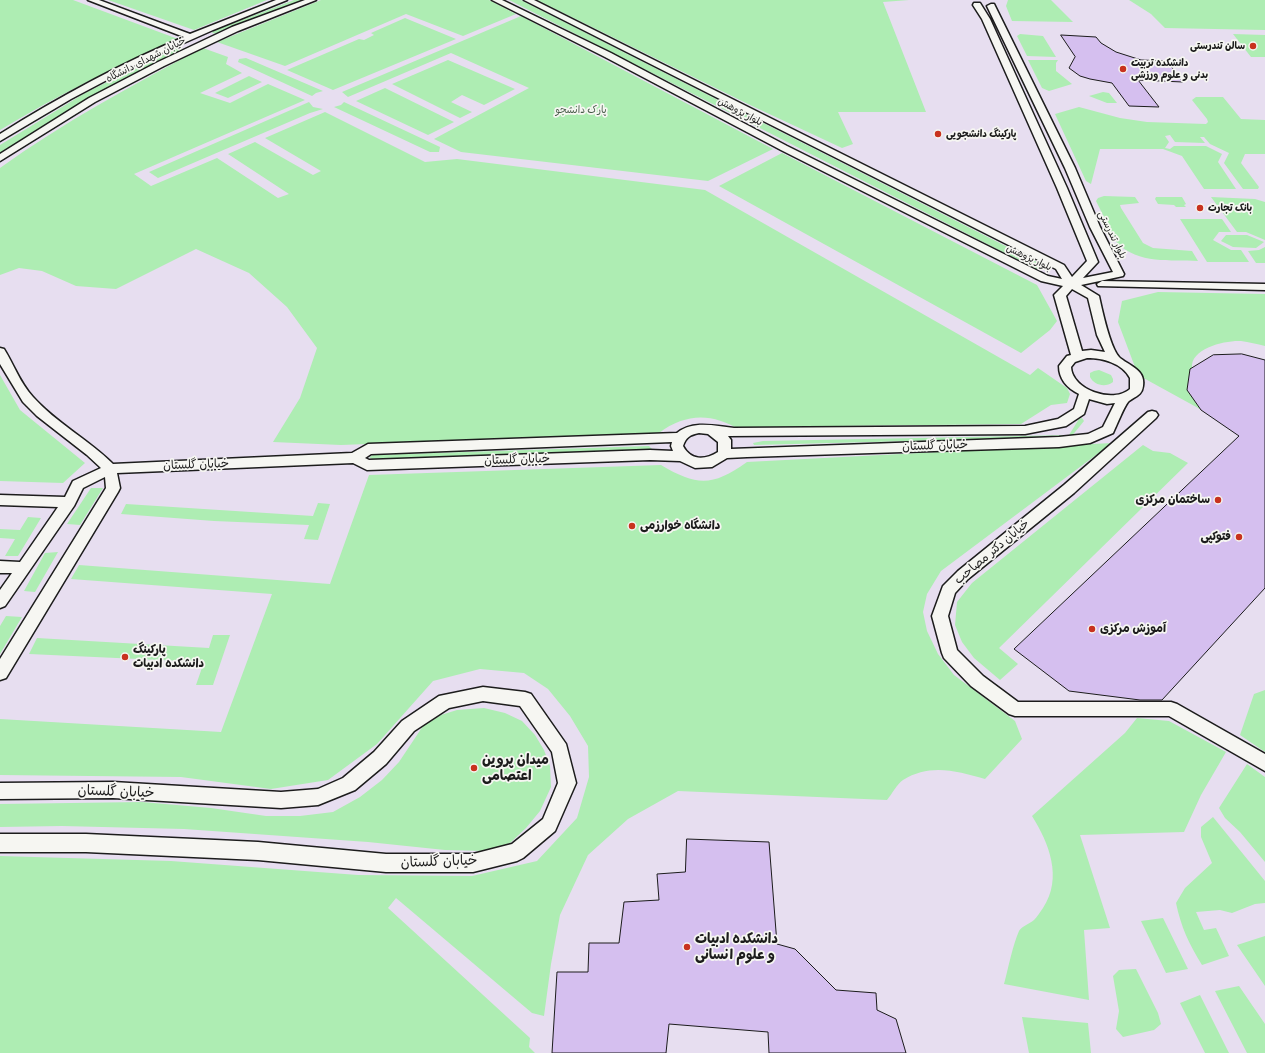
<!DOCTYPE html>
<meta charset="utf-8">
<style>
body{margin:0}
canvas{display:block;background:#efebf1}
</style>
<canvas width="1265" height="1053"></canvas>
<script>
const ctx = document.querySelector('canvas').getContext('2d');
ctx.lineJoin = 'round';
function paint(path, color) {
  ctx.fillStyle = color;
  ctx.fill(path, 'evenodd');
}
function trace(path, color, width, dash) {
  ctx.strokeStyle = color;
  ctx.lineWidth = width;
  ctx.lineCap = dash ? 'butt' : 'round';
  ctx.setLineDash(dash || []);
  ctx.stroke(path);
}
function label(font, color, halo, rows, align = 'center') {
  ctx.font = font + ' "Patrick Hand","Playpen Sans Arabic",sans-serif';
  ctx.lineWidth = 3.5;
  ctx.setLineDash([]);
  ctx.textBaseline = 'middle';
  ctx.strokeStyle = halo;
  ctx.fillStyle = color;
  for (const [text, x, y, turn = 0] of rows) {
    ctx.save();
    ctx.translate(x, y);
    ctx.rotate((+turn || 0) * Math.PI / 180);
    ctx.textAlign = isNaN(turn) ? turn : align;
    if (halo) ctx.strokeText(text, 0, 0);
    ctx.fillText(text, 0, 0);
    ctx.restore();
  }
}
const built = new Path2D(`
 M0,0H1265V1053H0Z`);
const green = new Path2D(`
 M0,0H73L178,39C117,66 58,95 0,130Z
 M108,0H267L194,30Z
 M294,0H305L218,34L212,33L213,31Z
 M321,0H489L516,14L463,36L406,14L285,66L217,42Z
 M509,0H521L1041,264L1044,269H1036Z
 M537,0H909L883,2L926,112H838L853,144L842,148L750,105Z
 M1008,0H1051L1073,22L1012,21L1006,6Z
 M1129,0H1265V30L1165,28L1151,14Z
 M521,16L773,149L708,181L461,152L434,139L529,88L451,53L348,97L342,92Z
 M405,18L456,39L333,90L287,70L359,39L364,40L374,35L371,33Z
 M1020,34L1043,36L1056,57L1027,56L1017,36Z
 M1233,34L1265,35V57H1251Z
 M176,48L181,49L182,51L87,99L0,153V145L85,93Z
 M203,48L228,57L226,64L242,73L200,93L230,103L268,84L305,100L134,174L151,186L217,158L278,198L289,194L228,154L255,142L313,175L321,171L265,138L325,112L425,162L457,159L705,190L1030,375L1038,368L1067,388L1070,394L1067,403L1051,405L1021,424L835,426L740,430C712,413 686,413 659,433L341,445L273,442L300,398L317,348L287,307L249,273L196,249L116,289L76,286L42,271L19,268L0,275V168C64,122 134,84 203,48Z
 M246,58L323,91L316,93L312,96L238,62L239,59Z
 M448,60L515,89L484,105L462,95L451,102L472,112L460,118L392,84Z
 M1028,60H1058L1056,63V71L1072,84L1049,91L1042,88Z
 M249,76L262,82L228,98L215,93Z
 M385,88L454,122L428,135L356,101Z
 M1103,92L1109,93L1117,103H1107L1089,96Z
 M1196,97H1223L1241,119L1265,120V154H1245L1241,163L1259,187L1258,189H1243L1224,163L1229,153L1210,144L1204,137H1200L1205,143L1175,142L1170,135L1165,136L1169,142L1165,148L1170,149L1174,146H1206L1222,154L1218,162L1236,189H1204L1182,156L1163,149H1100L1091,184L1086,181L1055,114L1079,107L1120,118L1147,122L1206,124L1208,122L1207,119L1192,100Z
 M309,102L313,107L323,109L310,113L158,178L149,172Z
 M344,102L440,147L439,152H430L334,107L341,105Z
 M782,153L1037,285L1057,321L1050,330L1021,353L719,186Z
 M1104,196L1135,197L1139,203L1120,205L1121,208L1143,243L1153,248L1192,251L1198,261C1171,260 1138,264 1117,243L1096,201L1098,198Z
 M1156,197H1182L1186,204L1184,205L1186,207H1176L1174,205L1158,204L1155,199Z
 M1211,197L1255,199L1265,202V240L1246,232H1237Z
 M1180,219H1222L1231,232H1219L1213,240L1231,250H1241L1249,262H1207Z
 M1226,235H1247L1264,242L1256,248L1233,247L1221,241Z
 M1265,247V263H1256L1248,251L1259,250Z
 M1158,292L1265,294V346C1257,344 1249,342 1241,341C1226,340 1190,348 1192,368C1194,384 1219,412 1229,425L1138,375L1118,322L1122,301Z
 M1099,370L1111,375L1113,379V382C1105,388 1094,385 1090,377V373L1094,371Z
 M0,375L20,410L85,463L63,483L0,481Z
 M1082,418L1084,421L1071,437L754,445L753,443L763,441L1069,435L1079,419Z
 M1112,443L941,571L927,594L923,612L927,631L938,654L954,675L1015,721L1022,739L985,779C957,771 930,763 903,780C897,784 892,794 887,800L678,791L628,819L588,855L560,915L551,964L544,1016L532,1013L396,898L388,908L530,1038L529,1047L535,1053H0V856L171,861L358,875L472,876L537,861L577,818L589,777L588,746L570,716L548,689L524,673L480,669L433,681L377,744L328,780L271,789L181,777L0,775V719L221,732L272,594L71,579L79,565L330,584L369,475L661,465C698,487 713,486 747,462Z
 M1143,445L1153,451L1170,453L1188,463L999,648L1018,664L1000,680L974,658L962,642L955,625L957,602L972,583Z
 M649,446L652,449L649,450L372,459L369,457L373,455Z
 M91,488H103L80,525L67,524Z
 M318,503L330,504L318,540L304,539L309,525L214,521L121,514L126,504L313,516Z
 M28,517L41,518L18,556H5L15,539L0,538V529L20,530Z
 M58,552L35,592L24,591L45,553Z
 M6,616L22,617L0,654V626Z
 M213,635H230L213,685H196L204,662L29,654L37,638L209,648Z
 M1265,690V752L1240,735L1254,694Z
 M484,708L505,713L522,721L535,735L544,750L550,766L551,787L540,811L526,828L510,843L487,851L445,850L368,842L184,829L62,826L0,827V804L142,802L211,808L266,816H300L333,812L360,797L382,780L399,762L423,726L441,715L457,710Z
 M1137,718L1169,721L1226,752L1201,795L1184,832L1080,835L1110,928L1084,930L1089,1000L1004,984C1008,969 1013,944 1019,931C1022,926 1029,924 1034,920C1037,917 1040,912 1043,908C1063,878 1049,843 1032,816L1125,733Z
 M1247,764L1265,777V862L1240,832L1225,818L1219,808Z
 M1213,817L1265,881V903L1255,904L1232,913L1220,910L1196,912L1204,930L1216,928L1229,956L1202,965C1189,944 1181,927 1176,903L1185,888L1212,863L1201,837V827Z
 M1163,918L1188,969L1166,973L1141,921Z
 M1265,936V986L1237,945Z
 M1136,969L1158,1013L1161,1024L1154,1030L1123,1037L1116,1029L1119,1011L1113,976L1119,970Z
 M1239,986L1265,1024V1053H1247L1215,991Z
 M1200,995L1229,1053H1205L1180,1003Z
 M1022,1017L1088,1023L1091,1053H1029Z`);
const building = new Path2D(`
 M1061,35L1096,37L1101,43L1116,52L1141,60L1167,61L1183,82L1138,80L1159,107L1129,106L1112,83L1090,79L1080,76L1069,68L1075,57Z
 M1242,354L1265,360V588L1162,700H1140L1069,691L1014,649L1239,436L1201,410L1187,390L1190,369L1213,355Z
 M687,839L769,842L777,944L795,949L836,990L876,993L877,1010L896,1019L906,1053H769L768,1032L669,1024L666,1053H552L557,972H588L589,943H619L624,902L659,900L657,874L685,872Z`);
const service = new Path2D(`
 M88,0H99L190,34L276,0H287L213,30L141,62L71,99L0,141V134C59,97 120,64 184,37Z
 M305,0H316L238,31L164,66L95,102L0,161V154L89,98L158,62L232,27Z
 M492,0H502L611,53L787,146L1048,276L1062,279L1056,269L524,0H534L1064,265L1072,277L1087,261L1057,188L982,19L973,5L974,3H980L990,19L1067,188L1098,262L1083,278L1113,272L1090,227L1065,168L987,6L991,4H994L1075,168L1100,227L1124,274L1123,276L1081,285L1099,296C1102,310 1110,347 1119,357C1127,365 1146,369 1143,386C1142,395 1136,396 1129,401C1125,404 1116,427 1113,433L1090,443L1059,447L747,457L727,458L712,467L695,468L680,461L650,460L367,470L353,463L117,473L120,488L118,492L6,678L0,680V659L106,488L105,477L83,488L74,506L5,606L0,608V590L12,573H0V561L20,562L58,507L0,505V495L65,497L73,481L101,468L87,455L37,416L23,402L0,364V348L4,349C14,365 20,383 33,397C56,423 88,439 113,464L352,453L368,444L677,433C693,420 715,426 734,428L1025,426L1058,419L1074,409L1079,394C1067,388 1059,379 1059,366L1067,356L1071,355L1054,295L1063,286L1041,281L781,150L605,57ZM1072,289L1088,298L1097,335L1105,352L1091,350L1082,351L1066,296ZM1087,358C1103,358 1122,363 1130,378V389C1113,404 1072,390 1071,367L1075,362ZM1089,399L1107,404L1115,403L1103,427L1088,434L1059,437L731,449V440L728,436L1025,434L1066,426L1084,414ZM699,433L708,434L718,442V452C705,460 691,461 683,446C686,437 690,435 699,433ZM672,442L671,446L673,451L650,450L369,460L365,458L371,454Z
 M1102,281L1265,284V290L1098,286L1097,284Z
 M1152,411L1156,412L1158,415L1156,418L1074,493L968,579L955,593L948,616L957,650L983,676L1018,702H1171L1177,704L1265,754V771L1169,716H1015L1009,714L971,686L944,658L942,653L932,616L943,586L958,571L1064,485L1148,412Z
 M483,687L525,692L531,694L566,744L576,783L555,831L523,858L517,861L473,872H386L258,860L86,852H0V834H86L258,842L386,854H473L512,844L543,819L558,783L552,752L520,706L483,701L449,708L414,731L386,764L355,790L318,805L281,808L113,798L0,799V783L113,782L281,792L318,789L343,778L374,752L402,721L439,696Z`);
const markers = [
 [1253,46,4,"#c8321e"],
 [1123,69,4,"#c8321e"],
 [938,134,4,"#c8321e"],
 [1200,208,4,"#c8321e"],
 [1218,500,4,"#c8321e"],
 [632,526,4,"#c8321e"],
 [1239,537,4,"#c8321e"],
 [1092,629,4,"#c8321e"],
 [125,657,4,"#c8321e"],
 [474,768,4,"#c8321e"],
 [687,947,4,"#c8321e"]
];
const farPoinames = [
 ["سالن تندرستی",1245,46,"right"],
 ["دانشکده تربیت",1131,63],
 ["بدنی و علوم ورزشی",1131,75],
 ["پارکینگ دانشجویی",946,134],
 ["بانک تجارت",1208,208]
];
const farStreetnames = [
 ["خیابان شهدای دانشگاه",146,60,-27],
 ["بلوار پژوهش",740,112,28],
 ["بلوار تندرستی",1112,235,64],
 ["بلوار پژوهش",1029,258,25]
];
const farParknames = [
 ["پارک دانشجو",581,110]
];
const streetNames = [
 ["خیابان گلستان",935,446,-2],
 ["خیابان گلستان",517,460,-2],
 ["خیابان گلستان",196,465,-2],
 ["خیابان دکتر مصاحب",992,552,-40]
];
const poiNames = [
 ["ساختمان مرکزی",1210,500,"right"],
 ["دانشگاه خوارزمی",640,526],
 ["فتوکپی",1231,537,"right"],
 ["آموزش مرکزی",1100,629],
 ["پارکینگ",133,650],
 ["دانشکده ادبیات",133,664]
];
const nearPoinames = [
 ["میدان پروین",482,760],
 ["اعتصامی",482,776],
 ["دانشکده ادبیات",695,939],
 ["و علوم انسانی",695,955]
];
const nearStreetnames = [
 ["خیابان گلستان",116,792,2],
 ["خیابان گلستان",439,862,-2]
];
paint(built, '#e7def0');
paint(green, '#aeedb3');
paint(building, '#d5bfef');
trace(building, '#1c1c1c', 1);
trace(service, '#1c1c1c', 3);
paint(service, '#f6f6f2');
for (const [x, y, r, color] of markers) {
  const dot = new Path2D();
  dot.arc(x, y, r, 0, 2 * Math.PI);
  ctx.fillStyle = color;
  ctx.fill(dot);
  trace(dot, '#f6f6f2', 1.5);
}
label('bold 10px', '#1c1c1c', '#f6f6f2', farPoinames, 'left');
label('10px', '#1c1c1c', '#f6f6f2', farStreetnames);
label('10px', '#485b49', '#f6f6f2', farParknames);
label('12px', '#1c1c1c', '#f6f6f2', streetNames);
label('bold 12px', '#1c1c1c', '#f6f6f2', poiNames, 'left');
label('bold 14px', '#1c1c1c', '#f6f6f2', nearPoinames, 'left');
label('14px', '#1c1c1c', '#f6f6f2', nearStreetnames);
</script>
